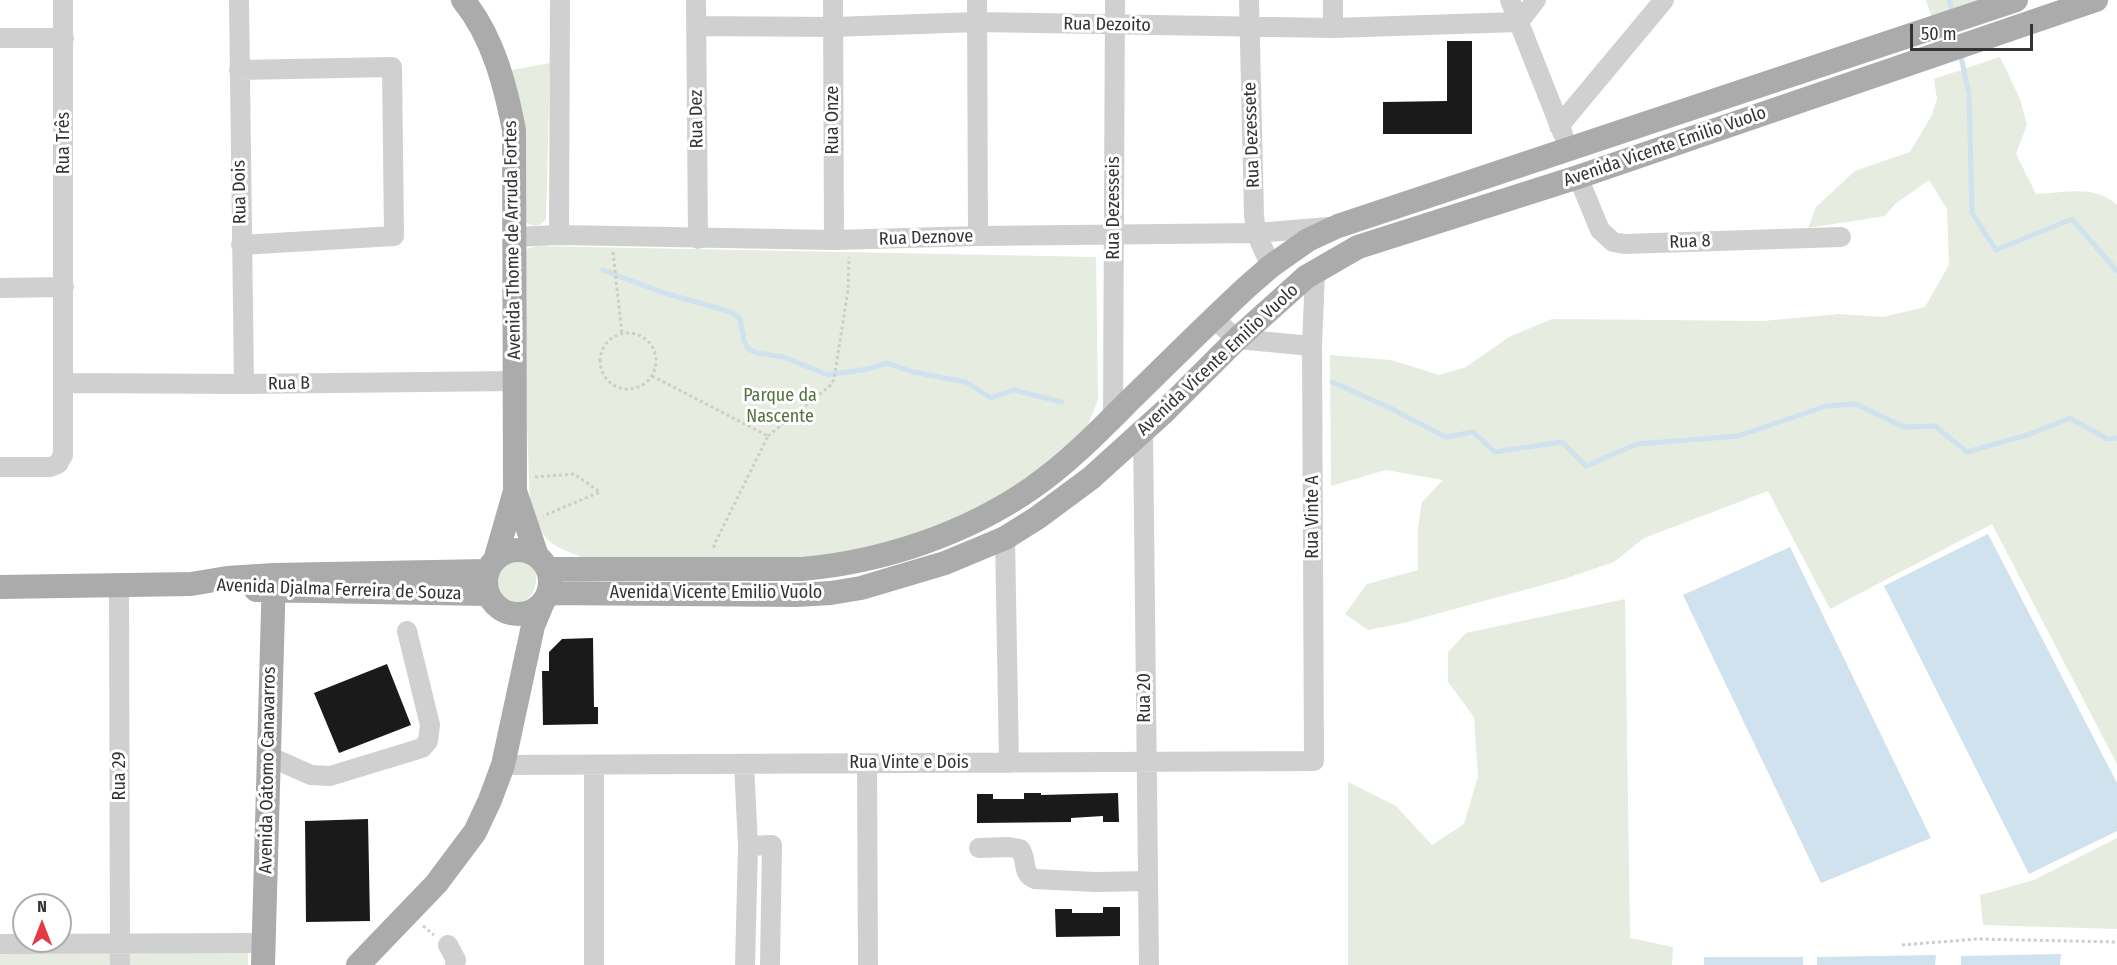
<!DOCTYPE html>
<meta charset="utf-8">
<style>
body{margin:0}
#map{position:relative;width:2117px;height:965px;overflow:hidden;background:#fff;font-family:"Fira Sans Condensed",sans-serif}
canvas{display:block}
.north{position:absolute;left:12px;top:893px;width:60px;height:60px;box-sizing:border-box;background:#fff;border:2px solid #adadad;border-radius:50%;rotate:0deg;font-size:16px;font-weight:700;line-height:24px;text-align:center;color:#333}
.north::after{content:'';display:block;margin:auto;width:21px;height:27px;background:#e63946;clip-path:polygon(50% 0,100% 100%,50% 72%,0 100%)}
.scale{position:absolute;left:1910px;top:24px;width:123px;height:27px;box-sizing:border-box;border:3px solid #333;border-top:0;padding-left:8px;font-size:18px;line-height:21px;white-space:nowrap;color:#333;-webkit-text-stroke:4px #fff;paint-order:stroke}
</style>
<div id="map">
<canvas width="2117" height="965"></canvas>
<div class="north">N</div>
<div class="scale">50 m</div>
</div>
<script>
const ctx = document.querySelector('canvas').getContext('2d');
ctx.lineJoin = 'round';
function paint(path, color) {
  ctx.fillStyle = color;
  ctx.fill(path, 'evenodd');
}
function trace(path, color, width, dash) {
  ctx.strokeStyle = color;
  ctx.lineWidth = width;
  ctx.lineCap = dash ? 'butt' : 'round';
  ctx.setLineDash(dash || []);
  ctx.stroke(path);
}
function label(font, color, halo, rows, align = 'center') {
  ctx.font = font + ' "Fira Sans Condensed",sans-serif';
  ctx.lineWidth = 6;
  ctx.setLineDash([]);
  ctx.textBaseline = 'middle';
  ctx.strokeStyle = halo;
  ctx.fillStyle = color;
  for (const [text, x, y, turn = 0] of rows) {
    ctx.save();
    ctx.translate(x, y);
    ctx.rotate((+turn || 0) * Math.PI / 180);
    ctx.textAlign = isNaN(turn) ? turn : align;
    if (halo) ctx.strokeText(text, 0, 0);
    ctx.fillText(text, 0, 0);
    ctx.restore();
  }
}
const green = new Path2D(`
 M1926,0H1983L1932,18Z
 M2000,57L2020,99L2027,125L2016,154L2036,194C2064,193 2095,184 2117,205V764L1992,524L1830,609L1768,491L1644,538L1614,562L1561,580L1403,623L1368,630L1345,614L1367,584L1418,570V527L1422,502L1443,480L1386,470L1331,486L1330,355L1391,360L1439,375L1466,367L1509,337L1552,319L1763,321L1839,314L1883,317L1925,307L1949,265L1947,209L1929,180L1895,204L1885,216L1808,228L1816,207L1855,171L1910,152L1932,115L1937,99L1934,79Z
 M550,63L546,219C537,229 533,226 523,221L507,71Z
 M537,246L1096,257L1098,400L1087,427L1011,492L948,526L870,552L789,562L581,557C547,543 544,542 530,506L521,261L522,250Z
 M508,556C565,556 524,639 489,592V569Z
 M1625,599L1630,938L1673,947L1672,965H1348V782L1396,806L1432,845L1464,824L1478,776L1474,717L1448,682V652L1466,633Z
 M2117,838V929L1983,925L1980,895L2034,880Z
 M126,951H248V965H126Z
 M110,953V965H0V954Z`);
const water = new Path2D(`
 M1988,534L2117,783V831L2029,874L1884,586Z
 M1790,547L1931,838L1821,883L1683,595Z
 M2061,954L2060,965H1961V956Z
 M1936,955L1935,965H1817V957Z
 M1704,957H1803V965H1704Z`);
const stream = new Path2D(`
 M1949,0L1953,16
 M1960,52L1969,94L1972,213L1996,250L2072,219L2117,271
 M603,270L661,292L731,312L740,319L744,341L748,349L757,353L783,357L828,375L868,369L887,363L913,372L966,382L991,398L1013,390L1062,402
 M1332,382L1388,407L1446,437L1473,432L1495,452L1562,442L1586,466L1637,444L1738,436L1826,406L1856,404L1904,427L1935,426L1967,452L2027,435L2070,418L2107,439L2117,438`);
const building = new Path2D(`
 M1447,41H1472V134H1383V102L1447,101Z
 M593,638L594,707H598V724L543,725L542,671H549V652L562,639Z
 M387,664L411,725L339,753L314,693Z
 M1024,793H1041V795L1118,793L1119,822H1103V816L1071,818V822L977,823V794H993V799H1024Z
 M368,819L370,921L306,922L305,821Z
 M1103,907H1120V936L1056,937L1055,909H1072V913H1103Z`);
const path = new Path2D(`
 M613,252L622,334
 M600 361a28 28 0 1 1 56 0a28 28 0 1 1-56 0Z
 M652,376L768,436L714,545V548
 M768,436L831,385L834,379L848,290L849,257
 M535,477L574,474L600,492L543,516
 M423,926L434,935
 M1902,945L1977,939L2117,942`);
const minor = new Path2D(`
 M239,0L244,384
 M696,0L698,239
 M833,0L834,240
 M977,0L978,236
 M1249,0L1254,215L1256,233L1271,266
 M1510,0L1563,134
 M696,26L833,27L977,22L1333,28L1519,22L1536,0
 M1333,28V0
 M0,38H64
 M239,70L392,67L394,236L241,245
 M1559,126L1664,0
 M1578,177L1600,230L1613,242L1624,244L1841,237
 M559,235L560,0
 M514,237L559,235L834,240L978,236L1256,233L1329,227
 M0,288L64,287
 M1213,318L1237,339L1312,346
 M64,383L244,384L515,381
 M1113,417L1115,0
 M1143,431L1149,965
 M0,467H50L58,464L63,455V0
 M1005,538L1009,763
 M119,586L120,965
 M268,756L311,775L330,776L422,748L428,741L430,725L407,631
 M744,764L748,846L772,845L770,965
 M867,764L868,965
 M503,765L1314,761L1312,346L1315,272
 M594,765V965
 M979,848L1009,847L1020,849C1028,860 1021,874 1035,879L1095,882L1147,881
 M0,944L264,943
 M448,945L456,960L455,965
 M745,965L748,846`);
const major = new Path2D(`
 M463,0C493,37 505,84 514,130L515,491L496,557
 M515,491L537,556
 M486 582a32 32 0 1 1 64 0a32 32 0 1 1-64 0Z
 M548,569H802C882,562 966,534 1032,488C1068,463 1099,431 1130,400C1169,362 1208,323 1248,286L1271,266L1308,240L1338,226L2016,0
 M0,587L191,584L227,578L274,575L487,571
 M256,590L488,594
 M548,593L797,595L831,593L861,588L945,563L1005,538L1037,518L1091,478L1164,412L1237,339L1306,277L1358,247L1578,177L2096,0
 M263,965L274,575
 M358,965L436,884L475,832L490,800L503,765L533,626L543,602`);
const streetNames = [
 ["Rua Dezoito",1107,25,1],
 ["Rua Dez",697,119,-91],
 ["Rua Onze",833,120,-90],
 ["Rua Dezessete",1252,135,-92],
 ["Rua Três",64,143,-90],
 ["Avenida Vicente Emilio Vuolo",1665,147,-19],
 ["Rua Dois",240,192,-91],
 ["Rua Dezesseis",1114,208,-90],
 ["Rua Deznove",926,238,-2],
 ["Avenida Thome de Arruda Fortes",513,240,-91],
 ["Rua 8",1690,242,-2],
 ["Avenida Vicente Emilio Vuolo",1218,360,-43],
 ["Rua B",289,384,-1],
 ["Rua Vinte A",1313,517,-90],
 ["Avenida Djalma Ferreira de Souza",339,590,2],
 ["Avenida Vicente Emilio Vuolo",716,593],
 ["Rua 20",1145,698,-90],
 ["Rua Vinte e Dois",909,763],
 ["Avenida Oátomo Canavarros",268,770,-89],
 ["Rua 29",120,776,-90]
];
const parkNames = [
 ["Parque da",780,396],
 ["Nascente",780,417]
];
paint(green, '#e6ecdf');
paint(water, '#cfe2ee');
trace(stream, '#cfe2ee', 5);
paint(building, '#1a1a1a');
trace(path, '#cdcdcd', 3, [3, 3]);
trace(minor, '#d0d0d0', 20);
trace(major, '#ababab', 24);
label('18px', '#333', '#fff', streetNames);
label('18px', '#56703f', '#fff', parkNames);
</script>
